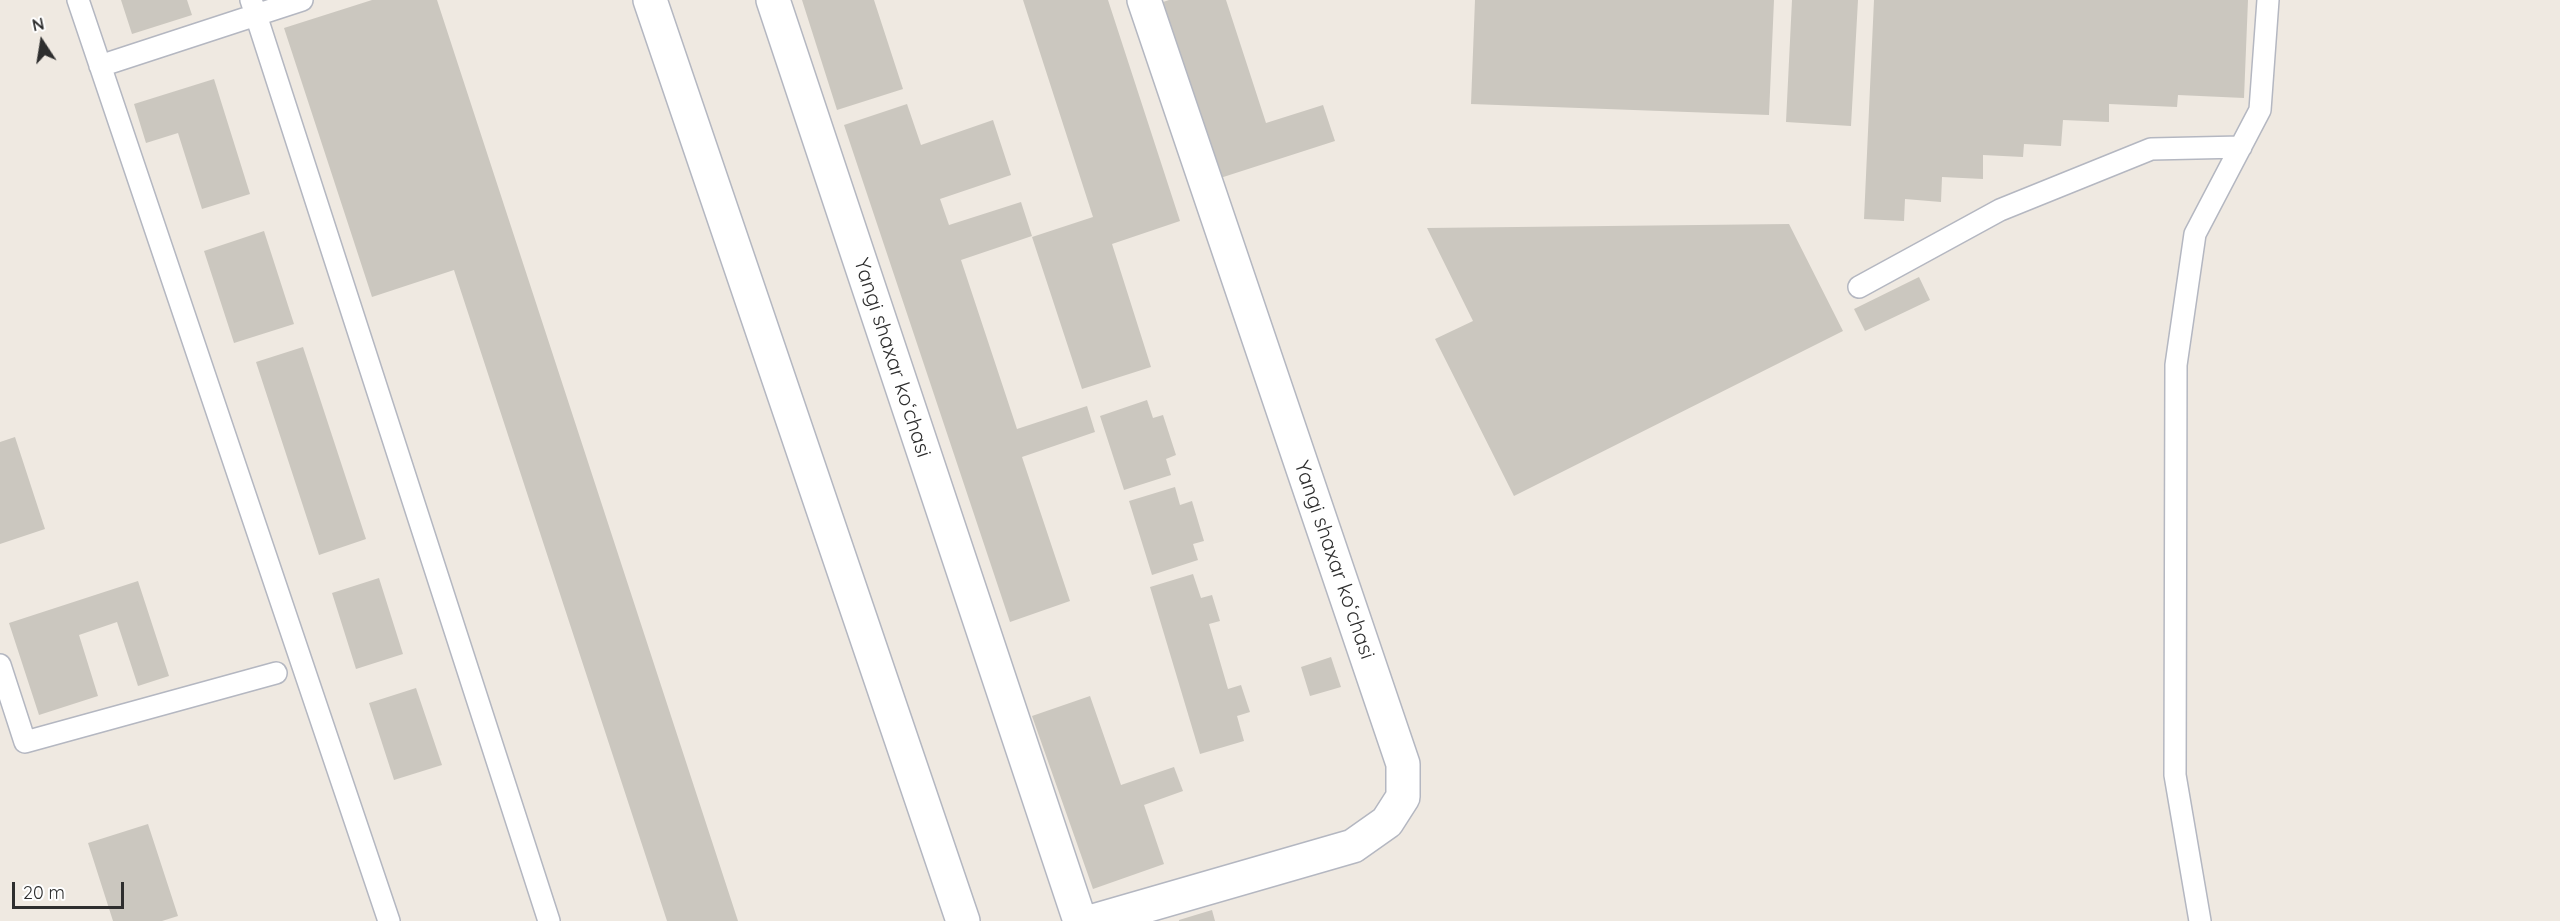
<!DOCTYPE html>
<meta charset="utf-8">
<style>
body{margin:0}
#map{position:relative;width:2560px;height:921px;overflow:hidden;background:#efe9e1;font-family:Quicksand,sans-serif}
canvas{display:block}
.north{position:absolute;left:12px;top:12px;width:60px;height:60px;-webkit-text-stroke:4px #fff;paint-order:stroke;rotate:348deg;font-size:16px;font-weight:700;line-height:24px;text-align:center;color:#2e2e2e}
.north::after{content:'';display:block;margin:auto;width:21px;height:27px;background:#2e2e2e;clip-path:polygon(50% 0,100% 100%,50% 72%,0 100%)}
.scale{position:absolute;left:12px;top:882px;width:112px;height:27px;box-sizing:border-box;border:3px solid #2e2e2e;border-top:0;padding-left:8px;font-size:18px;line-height:21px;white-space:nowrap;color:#2e2e2e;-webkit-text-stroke:4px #fff;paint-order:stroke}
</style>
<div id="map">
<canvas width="2560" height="921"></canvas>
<div class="north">N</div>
<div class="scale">20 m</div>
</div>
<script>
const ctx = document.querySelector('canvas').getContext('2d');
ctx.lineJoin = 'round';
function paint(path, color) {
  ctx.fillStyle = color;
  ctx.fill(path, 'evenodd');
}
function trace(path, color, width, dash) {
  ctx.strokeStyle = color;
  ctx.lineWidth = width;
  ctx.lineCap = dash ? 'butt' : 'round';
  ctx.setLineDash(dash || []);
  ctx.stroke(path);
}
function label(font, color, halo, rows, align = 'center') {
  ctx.font = font + ' Quicksand,sans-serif';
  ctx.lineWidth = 4.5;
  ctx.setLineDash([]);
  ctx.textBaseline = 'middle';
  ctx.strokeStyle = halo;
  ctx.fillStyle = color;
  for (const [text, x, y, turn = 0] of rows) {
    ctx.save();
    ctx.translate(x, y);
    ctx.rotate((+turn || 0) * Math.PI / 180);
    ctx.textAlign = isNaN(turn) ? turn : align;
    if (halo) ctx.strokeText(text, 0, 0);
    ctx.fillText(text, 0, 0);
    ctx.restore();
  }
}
const building = new Path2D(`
 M121,0H187L192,15L132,34Z
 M372,0H437L738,921H667L454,270L372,297L284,28Z
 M802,0H874L903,89L837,110Z
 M1023,0H1108L1180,221L1112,244L1151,367L1082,389L1032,237L1093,217Z
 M1169,0H1226L1266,123L1323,105L1335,141L1214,180L1157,4Z
 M1475,0H1774L1769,115L1471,104Z
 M1792,0H1858L1851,126L1786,122Z
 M1874,0H2248L2244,98L2178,95L2177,107L2109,104V122L2063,120L2061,146L2024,144L2023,157L1983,155V179L1942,177L1941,202L1905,199L1904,221L1864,219Z
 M214,79L250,194L202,209L178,133L146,143L134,104Z
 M907,104L921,145L993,120L1011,175L940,199L949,225L1021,202L1032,236L961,260L1017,429L1087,406L1095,432L1022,457L1070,601L1010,622L844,125Z
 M1789,224L1843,331L1514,496L1435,339L1473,321L1427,228Z
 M264,231L294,324L234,343L204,251Z
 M1919,277L1930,300L1865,331L1854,309Z
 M303,347L366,539L319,555L256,362Z
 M1147,400L1153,418L1163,415L1176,455L1166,459L1171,475L1124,490L1100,416Z
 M15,437L45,529L0,544V442Z
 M1175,487L1180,505L1192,501L1204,541L1193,544L1198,560L1152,575L1129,501Z
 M1193,574L1201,598L1212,595L1220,621L1209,624L1228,689L1241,685L1250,712L1237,716L1244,741L1200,754L1150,587Z
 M379,578L403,654L356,669L332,593Z
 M138,581L169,676L138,686L117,622L79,635L98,696L39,715L9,623Z
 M1331,657L1341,687L1310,696L1301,667Z
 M416,688L442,765L394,780L369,703Z
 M1090,696L1121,785L1174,767L1183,791L1144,805L1164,864L1093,889L1032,716Z
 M148,824L178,916L162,921H113L88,843Z
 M1212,910L1215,921H1179V920Z`);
const lane = new Path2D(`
 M78,0L389,921
 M251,0L256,15L302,0
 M100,66L256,15L549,921
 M1859,287L2000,210L2151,149L2241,147
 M0,665L25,742L276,673
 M2200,921L2175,775L2176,365L2195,234L2260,110L2268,0`);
const street = new Path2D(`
 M773,0L1080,921
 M1093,921L1353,846L1387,822L1403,797V764L1144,0`);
const secondary = new Path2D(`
 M650,0L963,921`);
const streetNames = [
 ["Yangi shaxar koʻchasi",892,358,72],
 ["Yangi shaxar koʻchasi",1334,560,71]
];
paint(building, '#cbc7bf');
trace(lane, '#b4b7c1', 24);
trace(street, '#b4b7c1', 36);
trace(secondary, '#b4b7c1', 36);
trace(lane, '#fff', 21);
trace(street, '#fff', 33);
trace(secondary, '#fff', 33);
label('21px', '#2e2e2e', '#fff', streetNames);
</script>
